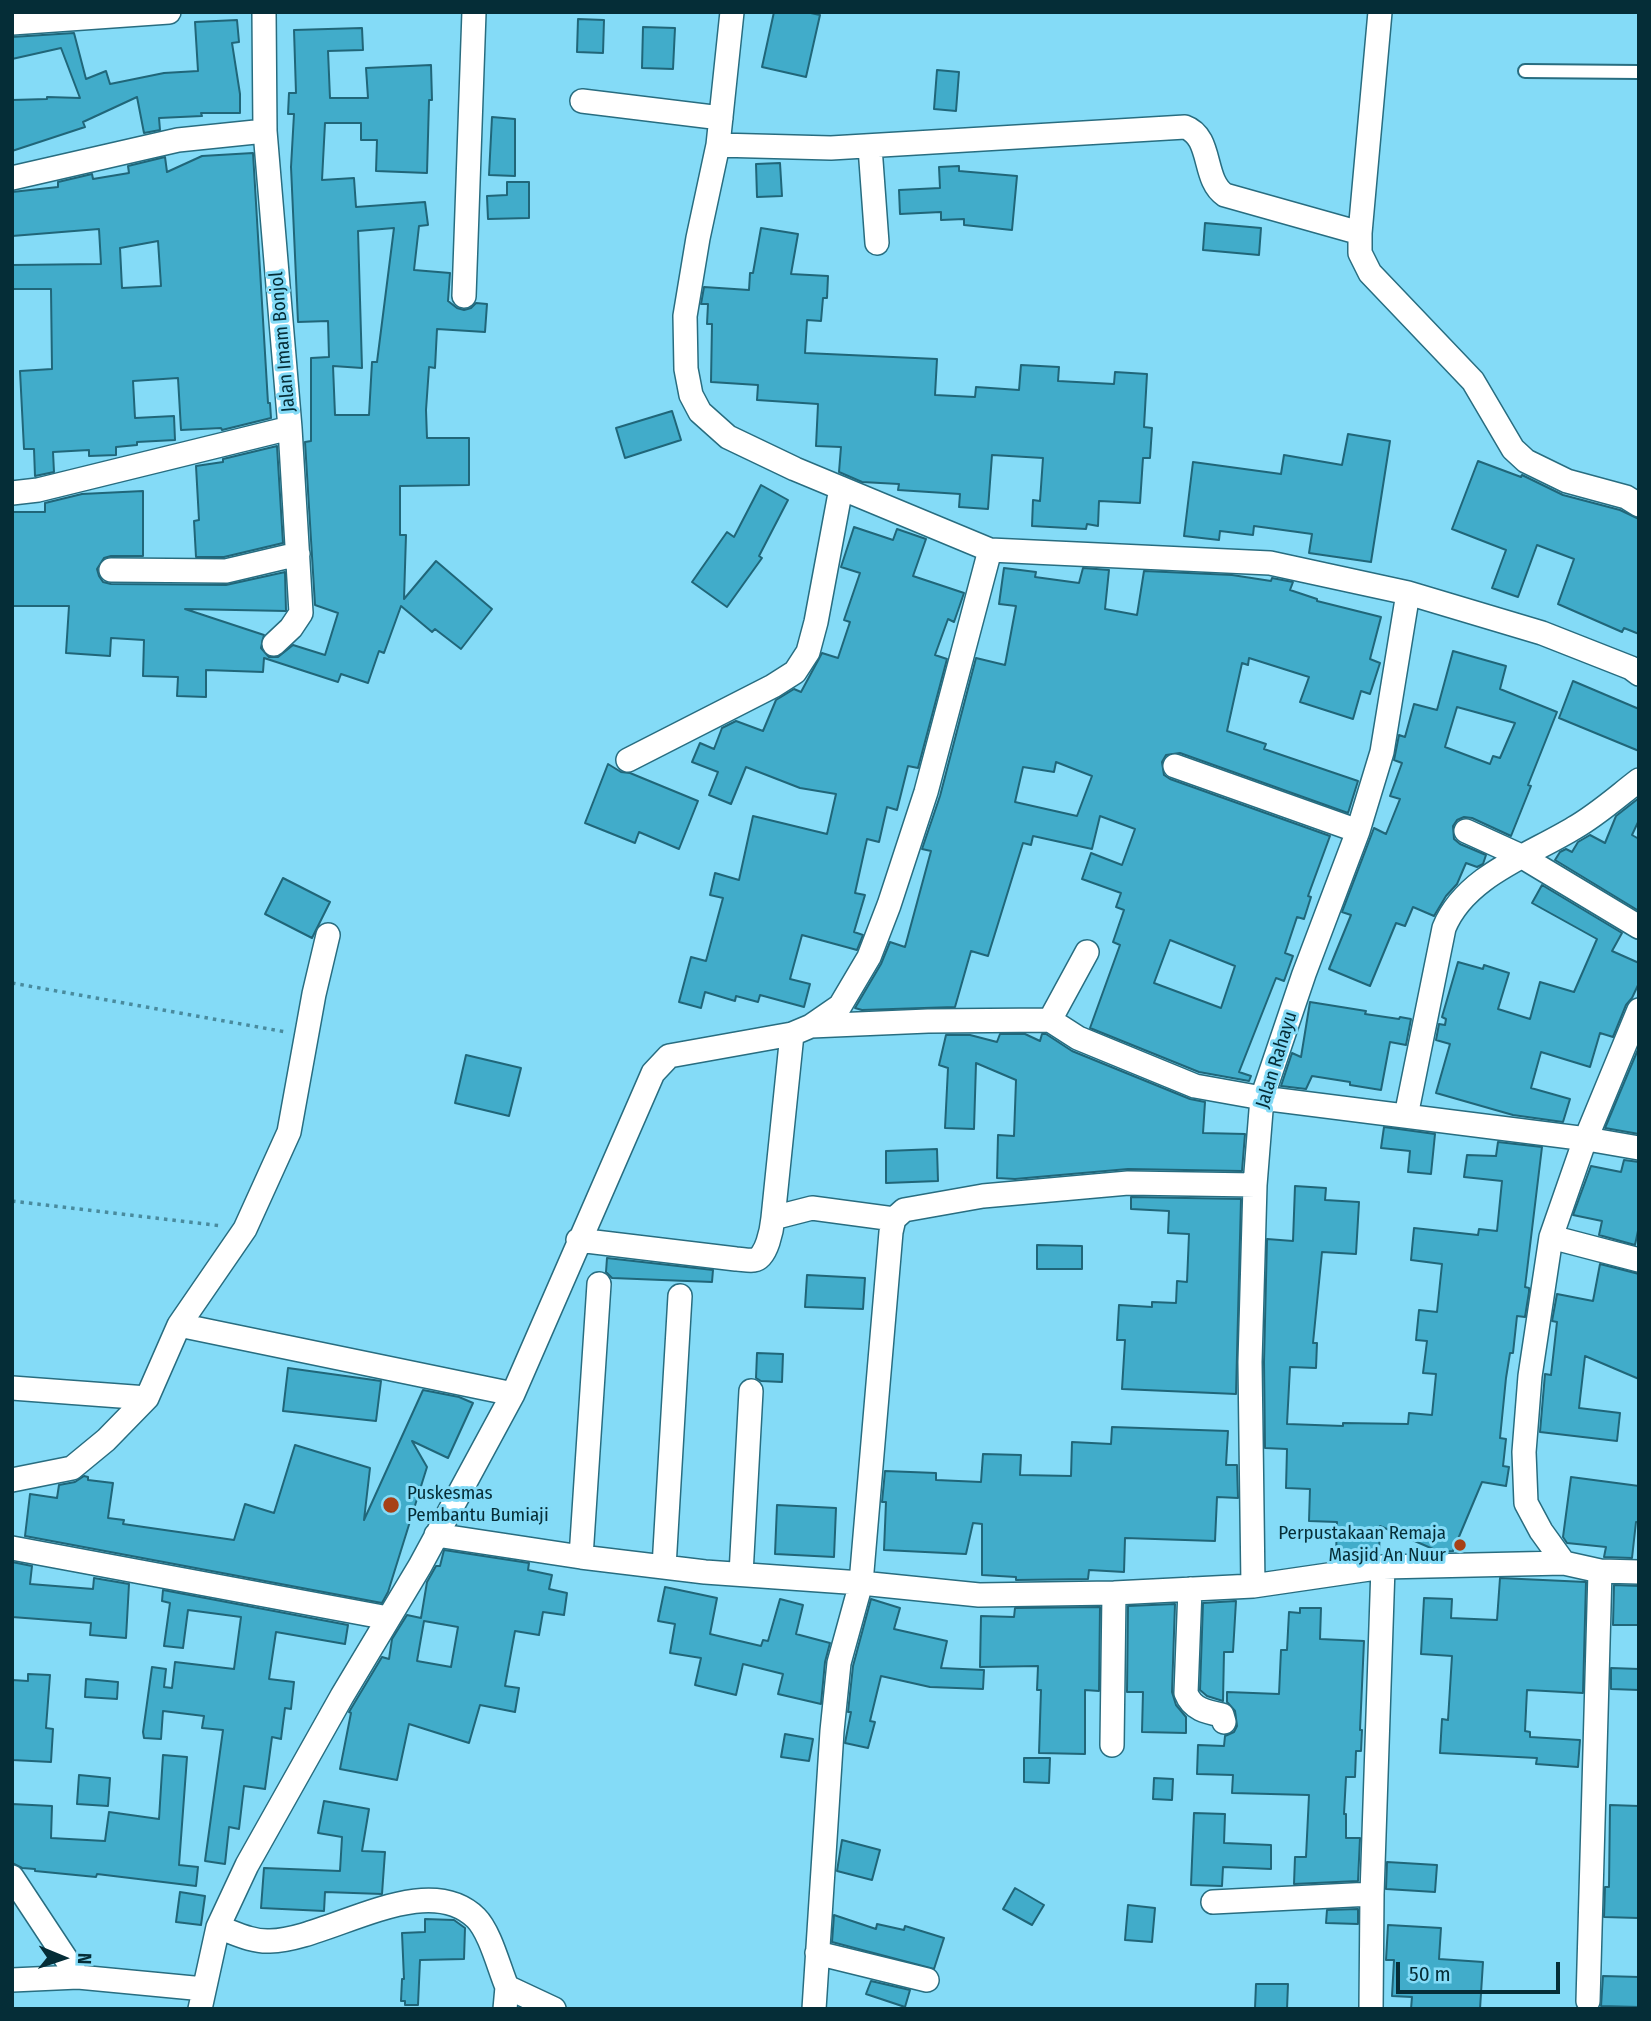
<!DOCTYPE html>
<style>
body{margin:0}
#map{position:relative;width:1651px;height:2021px;overflow:hidden;background:#84dbf7;font-family:"Fira Sans Condensed",sans-serif}
canvas{display:block}
.frame{position:absolute;inset:0;border:14px solid #052d37;pointer-events:none}
.north{position:absolute;left:28px;top:1923px;width:70px;height:70px;-webkit-text-stroke:5px #84dbf7;paint-order:stroke;rotate:92deg;font-size:19px;font-weight:700;line-height:28px;text-align:center;color:#052d37}
.north::after{content:'';display:block;margin:auto;width:24px;height:32px;background:#052d37;clip-path:polygon(50% 0,100% 100%,50% 72%,0 100%)}
.scale{position:absolute;left:1396px;top:1962px;width:164px;height:32px;box-sizing:border-box;border:4px solid #052d37;border-top:0;padding-left:9px;font-size:21px;line-height:24px;white-space:nowrap;color:#052d37;-webkit-text-stroke:5px #84dbf7;paint-order:stroke}
</style>
<div id="map">
<canvas width="1651" height="2021"></canvas>
<div class="frame"></div>
<div class="north">N</div>
<div class="scale">50 m</div>
</div>
<script>
const ctx = document.querySelector('canvas').getContext('2d');
ctx.lineJoin = 'round';
function paint(path, color) {
  ctx.fillStyle = color;
  ctx.fill(path, 'evenodd');
}
function trace(path, color, width, dash) {
  ctx.strokeStyle = color;
  ctx.lineWidth = width;
  ctx.lineCap = dash ? 'butt' : 'round';
  ctx.setLineDash(dash || []);
  ctx.stroke(path);
}
function label(font, color, halo, rows, align = 'center') {
  ctx.font = font + ' "Fira Sans Condensed",sans-serif';
  ctx.lineWidth = 6;
  ctx.setLineDash([]);
  ctx.textBaseline = 'middle';
  ctx.strokeStyle = halo;
  ctx.fillStyle = color;
  for (const [text, x, y, turn = 0] of rows) {
    ctx.save();
    ctx.translate(x, y);
    ctx.rotate((+turn || 0) * Math.PI / 180);
    ctx.textAlign = isNaN(turn) ? turn : align;
    if (halo) ctx.strokeText(text, 0, 0);
    ctx.fillText(text, 0, 0);
    ctx.restore();
  }
}
const building = new Path2D(`
 M774,12H806L820,15L806,77L762,67Z
 M578,19L604,20L603,53L577,52Z
 M237,20L239,42L232,43L240,94V113H201L202,116L159,118L160,130L144,133L137,97L83,122L85,127L12,151V100L47,99V97L80,98L61,48L12,59V37L74,33L86,79L106,71L110,84L164,73L198,71L195,22Z
 M643,27L675,28L673,69L642,68Z
 M362,28L363,50L328,51L330,98H368L366,68L431,65L432,100H429L427,173L376,171L377,140H361V123H325L322,180L354,178L356,207L425,202L428,225L419,226L414,270L450,273L448,301L457,308L464,310L471,308L476,303L487,304L485,332L437,329L435,368L429,367L426,410L427,438H469V485L400,486V535H406L404,599L436,561L492,609L461,649L435,629L432,632L401,606L384,653L379,651L368,683L341,674L338,682L264,658L263,672L206,670V697L177,696L178,677L143,676L144,640L111,638L110,656L66,653L69,606H12V512H45V503L82,494L143,491V556H111L104,558L97,569L99,576L103,582L111,584L226,585L285,572L286,611L185,609L264,635L261,648L269,657H278L293,645L325,655L338,613L315,605L305,442L311,441V358L329,357L328,321L298,322L291,167L294,114H288L289,93H296L294,30ZM394,228L377,362H372L369,415H335L333,366L362,368L358,231Z
 M937,70L959,72L956,111L934,109Z
 M492,117L515,119V176L489,175Z
 M253,153L268,403H270L271,418L222,430L221,428L181,430L178,378L133,381L135,418L174,416L175,440L137,442V445L116,447V455L89,456V450L53,452L54,472L35,476L34,449H24L20,371L52,369L51,289H12V265L101,264L99,229L12,236V192L58,187V182L92,174L93,179L129,173L128,166L165,157L167,172L202,156ZM158,241L161,286L122,288L120,248Z
 M780,163L782,196L757,197L756,164Z
 M959,166V171L1017,176L1012,230L964,225V219L941,220V212L900,214L899,190L940,188L939,167Z
 M507,182H529V218L488,219L487,196L507,195Z
 M1205,223L1261,228L1259,255L1203,250Z
 M761,228L798,234L791,274L828,276L827,298H823L821,321L807,320L805,353L937,359L935,395L975,397L976,387L1019,390L1021,365L1059,367L1058,381L1114,384L1115,372L1147,374L1144,427L1152,428L1150,458H1143L1140,503L1099,501L1098,526L1087,524L1086,529L1032,526L1033,500L1040,501L1043,458L992,455L988,509L959,507L960,494L898,490L899,484L862,482L839,472L841,447L816,446L818,404L757,400L758,385L711,382L712,324H707L708,304H701L704,287L749,290L750,273H753Z
 M672,411L681,440L625,458L616,428Z
 M1348,434L1390,441L1371,562L1309,553L1312,534L1254,526L1253,535L1220,531L1219,540L1184,536L1193,462L1281,474L1284,455L1342,465Z
 M277,446L283,543L224,557H196L194,521L199,520L196,466L223,462V459Z
 M1478,461L1521,477L1522,475L1563,495L1620,510L1639,519V634L1624,628L1622,632L1558,604L1574,559L1537,545L1518,597L1492,588L1506,550L1452,529Z
 M761,485L788,500L759,556L762,558L727,607L692,582L727,532L734,537Z
 M854,527L893,540L897,529L926,539L913,576L964,593L954,622L948,619L935,655L947,659L918,768L908,766L897,810L887,807L879,842L867,839L855,893L865,895L854,932L863,935L857,950L802,935L790,979L810,984L804,1007L760,995L758,1002L736,996L735,1001L705,992L701,1008L679,1002L691,957L706,961L723,898L710,895L715,873L739,880L753,816L827,834L836,794L800,788L746,767L731,804L709,795L718,772L692,762L700,743L714,749L722,728L736,721L763,731L776,700L794,689L801,692L822,653L838,658L850,622L844,620L860,573L841,567Z
 M1004,568L1036,572L1035,577L1079,583L1083,568L1109,570L1105,609L1137,615L1144,571L1232,575L1271,581L1272,578L1293,582L1290,590L1317,599V601L1381,617L1370,659L1380,663L1370,694L1361,691L1353,719L1300,702L1309,677L1249,658L1248,665L1242,663L1227,731L1266,744L1264,749L1358,781L1348,813L1180,753L1166,755L1162,762L1164,775L1170,779L1330,836L1308,896L1311,897L1304,919L1297,917L1285,953L1293,956L1284,981L1276,978L1239,1072L1251,1076L1249,1081L1199,1072L1090,1028L1120,945L1113,942L1124,910L1116,907L1121,893L1082,879L1091,853L1122,865L1135,829L1100,816L1092,849L1033,836L1031,845L1023,843L988,956L971,951L955,1007L862,1010L855,1008L881,964L890,942L905,947L931,851L922,849L940,796L976,658L1005,665L1016,606L999,604ZM1056,762L1092,776L1077,816L1015,802L1023,767L1054,772ZM1170,940L1235,966L1221,1008L1154,983Z
 M1453,651L1506,666L1500,689L1557,712L1528,785L1531,786L1511,836L1472,818L1464,817L1457,820L1453,826L1454,839L1460,844L1486,855L1483,864L1477,867L1466,863L1457,884L1446,896L1434,916L1413,907L1405,926L1396,923L1370,986L1329,969L1351,915L1342,912L1374,828L1386,834L1400,799L1390,796L1402,763L1394,760L1399,735L1405,737L1414,704L1437,710ZM1457,707L1515,723L1500,758L1493,756L1490,764L1445,747Z
 M1573,681L1639,709V751L1559,718Z
 M608,764L621,772L630,773L698,801L679,849L639,832L635,843L585,823Z
 M1639,798V820L1632,835L1639,839V911L1555,860L1560,852L1566,849L1572,852L1578,842L1590,835L1605,843L1616,816Z
 M283,878L330,902L312,938L265,914Z
 M1542,885L1622,933L1612,951L1639,963V983L1632,998L1626,1005L1613,1037L1600,1033L1590,1067L1541,1052L1531,1088L1570,1099L1563,1122L1513,1115L1436,1093L1450,1044L1436,1040L1439,1024L1445,1025L1446,1019L1442,1017L1458,962L1483,969L1484,965L1509,973L1498,1009L1530,1019L1540,982L1574,992L1597,939L1532,903Z
 M1310,1002L1366,1011L1365,1014L1399,1019L1400,1017L1411,1019L1406,1045L1390,1042L1381,1090L1350,1085V1082L1312,1076L1306,1089L1281,1086L1292,1053L1301,1057Z
 M1000,1034H1025L1040,1041L1042,1034H1046L1072,1051L1190,1099L1205,1102L1203,1133L1245,1134L1242,1171L1128,1169L1015,1179L997,1178L998,1135L1014,1136L1016,1080L976,1063L974,1129L945,1128L948,1068L939,1065L946,1035H970L997,1042Z
 M1639,1047V1134L1605,1128Z
 M466,1055L521,1068L509,1116L455,1103Z
 M1384,1127L1435,1134L1431,1174L1408,1172L1410,1151L1381,1148Z
 M1498,1142L1542,1147L1525,1287L1529,1288V1292L1525,1317L1517,1316L1513,1353H1510L1506,1378L1500,1438L1506,1439L1503,1466L1509,1467L1506,1486L1482,1482L1453,1551L1440,1552L1380,1526L1379,1553L1357,1557L1336,1556L1337,1522L1309,1521L1310,1489L1286,1488L1287,1449L1265,1448L1264,1362L1267,1239L1293,1241L1295,1186L1326,1188L1325,1200L1359,1202L1356,1254L1322,1252L1313,1343H1317L1316,1368L1290,1367L1287,1424L1343,1426V1423L1408,1424L1409,1413L1432,1415L1436,1374L1423,1373L1427,1341L1416,1340L1419,1310L1437,1312L1442,1264L1411,1260L1414,1228L1478,1235L1479,1229L1497,1231L1502,1181L1464,1177L1467,1155L1496,1156Z
 M937,1149L938,1181L886,1183V1151Z
 M1624,1160L1639,1162V1226L1635,1245L1599,1235L1602,1221L1573,1215L1591,1166L1621,1172Z
 M1131,1197L1241,1199L1236,1394L1122,1389L1125,1340H1117L1119,1305L1152,1307V1302L1176,1303L1177,1281L1187,1282L1189,1234L1168,1233L1169,1211L1131,1209Z
 M1037,1245L1082,1246V1269H1037Z
 M607,1258L713,1270L712,1282L612,1278L606,1272Z
 M1600,1264L1639,1274V1379L1585,1356L1579,1408L1620,1413L1617,1441L1540,1432L1545,1374L1551,1375L1557,1322L1552,1321L1557,1294L1593,1301Z
 M807,1275L865,1278L863,1309L805,1307Z
 M757,1353L783,1354L782,1382L761,1381L756,1378Z
 M288,1368L381,1381L376,1421L283,1411Z
 M423,1390L459,1397L473,1403L448,1458L412,1441L427,1467L388,1592L382,1603L25,1536L30,1494L57,1498L59,1485L75,1482L84,1476L88,1477V1480L113,1483L108,1518L124,1520L123,1524L234,1540L245,1504L274,1513L295,1445L370,1468L364,1520Z
 M1112,1427L1228,1431L1226,1465H1237L1238,1498L1217,1497L1215,1541L1125,1538L1124,1572L1089,1570L1088,1579L1016,1580V1577L982,1575V1524L973,1523L966,1554L884,1550L886,1502H882L885,1471L936,1473V1480L981,1482L983,1454L1021,1455L1020,1475L1071,1476L1072,1442L1111,1444Z
 M1571,1477L1639,1486V1522H1636L1632,1558L1604,1557L1606,1547L1567,1543L1563,1537Z
 M777,1505L836,1508L834,1557L775,1554Z
 M444,1550L529,1563L528,1570L552,1575L549,1589L567,1593L564,1615L543,1612L539,1635L515,1631L505,1686L519,1688L515,1712L480,1705L469,1743L409,1724L397,1780L340,1769L351,1713L349,1712L382,1657L389,1659L392,1639L407,1615L421,1618L427,1582L436,1566H440ZM424,1621L458,1627L451,1667L417,1661Z
 M12,1562L32,1566L30,1584L93,1589L94,1578L129,1584L126,1638L90,1635L91,1623L12,1617Z
 M1500,1578L1586,1582L1583,1693L1527,1690L1525,1731L1530,1732V1737L1580,1740L1578,1767L1536,1764L1537,1758L1440,1753L1442,1719L1448,1720L1452,1656L1421,1654L1424,1598L1452,1599L1451,1618L1497,1620Z
 M1614,1585L1639,1586V1625H1613Z
 M665,1587L717,1598L710,1634L761,1646L763,1640L768,1641L780,1599L803,1605L796,1634L830,1643L825,1662L821,1704L778,1694L783,1674L743,1664L736,1695L695,1685L701,1658L670,1653L675,1624L658,1621Z
 M163,1590L348,1625L345,1644L276,1632L269,1679L294,1682L291,1709L285,1708L281,1739L272,1737L265,1789L244,1786L239,1829L229,1827L225,1864L205,1861L223,1730L202,1728L204,1716L163,1711L161,1739L144,1738L143,1732L152,1667L166,1669L164,1687L172,1688L175,1662L234,1669L241,1617L188,1610L183,1648L164,1646L170,1603L162,1601Z
 M871,1599L900,1608L894,1629L947,1641L941,1668L984,1670L983,1689L930,1687L881,1676L870,1721L875,1722L868,1748L845,1743L851,1712H848L853,1666Z
 M1236,1601L1233,1652H1224L1223,1701L1207,1696L1200,1690L1203,1603Z
 M1175,1604L1172,1692L1176,1705L1186,1717V1733L1142,1732L1143,1692H1127L1128,1606Z
 M1100,1607L1099,1691L1085,1690V1754L1039,1753L1041,1690H1037L1038,1666L980,1667L981,1616L1014,1617L1015,1608Z
 M1300,1608H1321L1320,1639L1364,1641L1360,1730H1362L1361,1751H1356L1355,1777H1346L1344,1814H1346V1838H1360L1358,1881L1294,1884L1295,1857H1306L1309,1795L1232,1793L1233,1775L1197,1774L1198,1745L1224,1746L1225,1736L1234,1732L1237,1726L1235,1711L1227,1702V1692L1279,1694L1281,1650H1287L1289,1612L1300,1613Z
 M1611,1668L1639,1669V1690L1611,1689Z
 M28,1674L50,1675L46,1728L53,1729L51,1762L12,1760V1680L28,1681Z
 M86,1679L118,1682L117,1699L85,1697Z
 M785,1734L813,1739L809,1761L781,1757Z
 M163,1755L187,1757L179,1865L198,1867L196,1886L97,1874L96,1877L35,1871V1869L22,1868L12,1863V1804L52,1806L51,1838L105,1841L109,1812L159,1819Z
 M1024,1758H1050L1049,1783L1024,1782Z
 M79,1775L110,1778L108,1806L77,1804Z
 M1154,1778L1173,1779L1172,1800L1153,1799Z
 M324,1801L369,1809L362,1851L385,1852L382,1894L325,1892L324,1911L261,1908L264,1868L340,1871L342,1837L318,1833Z
 M1610,1805L1639,1806L1638,1918L1604,1917L1605,1887H1609Z
 M1194,1813L1225,1814L1224,1843L1271,1845V1869L1223,1867L1222,1886L1191,1885Z
 M842,1840L880,1850L872,1880L837,1871Z
 M1387,1862L1437,1865L1435,1892L1386,1889Z
 M1015,1888L1044,1905L1032,1925L1003,1909Z
 M180,1892L205,1896L201,1925L176,1922Z
 M1128,1905L1155,1908L1152,1942L1125,1940Z
 M1358,1909V1924L1326,1923L1327,1910Z
 M834,1915L876,1929L877,1924L904,1930L905,1926L944,1938L934,1969L832,1942Z
 M425,1919L454,1920L465,1928L464,1959L420,1960L418,2005H405V2001H401L402,1979H404L402,1933L425,1932Z
 M1388,1925L1441,1928L1439,1959L1483,1962L1480,2009H1411L1412,1997L1392,1996L1394,1960H1386Z
 M1603,1976L1639,1977V2007L1601,2006Z
 M871,1981L910,1990L905,2007L866,1994Z
 M1256,1984H1288L1287,2009L1255,2008Z`);
const path = new Path2D(`
 M12,983L286,1032
 M12,1201L222,1226`);
const service = new Path2D(`
 M1525,71L1639,72`);
const minor = new Path2D(`
 M732,12L718,145L698,238L685,316L686,369L691,395L700,412L728,437L795,469L990,550L1270,563L1408,593L1542,633L1631,668L1639,674
 M12,23L169,12
 M582,101L721,118
 M718,145L831,148L1185,127C1213,137 1202,180 1225,195L1360,233V253L1370,273L1473,381L1513,449L1526,461L1567,481L1626,497L1639,505
 M870,147L877,243
 M12,178L178,140L265,131
 M1360,233L1380,12
 M464,296L474,12
 M12,493L38,490L290,428L265,131L264,12
 M111,570L226,571L298,554
 M274,644L291,628L301,613L290,428
 M628,760L773,686L795,672L808,652L816,622L841,488
 M1175,766L1358,831
 M1466,831L1521,856L1639,927
 M1050,1020L1087,952
 M811,1026L928,1021L1050,1020L1078,1038L1195,1086L1262,1098L1587,1139L1639,1148
 M1406,1116L1444,928C1465,876 1530,855 1574,828C1597,815 1618,796 1639,780
 M773,1218L812,1208L894,1219
 M1551,1237L1639,1260
 M578,1240L736,1259C741,1259 749,1261 754,1260C767,1258 772,1228 773,1218L792,1034
 M179,1325L245,1229L289,1132L314,994L328,935
 M12,1388L147,1398
 M12,1480L72,1468L106,1440L147,1398L179,1325L513,1394
 M436,1535L581,1557L705,1572L861,1583L979,1595L1114,1593L1253,1586L1383,1567L1564,1563L1600,1571L1639,1572
 M12,1548L388,1618
 M581,1557L599,1284
 M1564,1563L1541,1531L1526,1503L1524,1452L1530,1376L1551,1237L1582,1148L1639,1010
 M664,1567L680,1296
 M741,1574L751,1391
 M1253,1586L1250,1362L1255,1185L1262,1098L1304,974L1358,831L1382,752L1408,593
 M1190,1589L1186,1693C1192,1709 1206,1712 1222,1715L1224,1722
 M1112,1745L1114,1593
 M12,1877L78,1977L204,1989
 M1213,1902L1372,1894
 M218,1927C235,1933 252,1942 270,1941C328,1940 425,1868 476,1918C490,1932 499,1968 507,1987
 M817,1953L927,1980
 M12,1980L78,1977
 M1588,2001L1600,1571
 M200,2009L218,1927L247,1865L342,1696L420,1566L513,1394L653,1073L669,1056L792,1034L811,1026L840,1006L869,957L889,905L926,792L990,550
 M505,2009L507,1987L554,2009
 M814,2009L832,1731L839,1663L861,1583L891,1232L894,1219L904,1210L983,1196L1128,1183L1255,1185
 M1371,2009L1372,1894L1383,1567`);
const markers = [
 [391,1505,9,"#a74116"],
 [1460,1545,7,"#a74116"]
];
const streetNames = [
 ["Jalan Imam Bonjol",283,342,-95],
 ["Jalan Rahayu",1277,1060,-73]
];
const poiNames = [
 ["Puskesmas",407,1494],
 ["Pembantu Bumiaji",407,1516],
 ["Perpustakaan Remaja",1446,1534,"right"],
 ["Masjid An Nuur",1446,1556,"right"]
];
paint(building, '#41acca');
trace(building, '#206679', 2);
trace(service, '#286d80', 16);
trace(minor, '#286d80', 26);
trace(path, '#498b9e', 3.5, [3.5, 5]);
trace(service, '#fff', 12);
trace(minor, '#fff', 23);
for (const [x, y, r, color] of markers) {
  const dot = new Path2D();
  dot.arc(x, y, r, 0, 2 * Math.PI);
  ctx.fillStyle = color;
  ctx.fill(dot);
  trace(dot, '#84dbf7', 2.5);
}
label('19px', '#052d37', '#84dbf7', streetNames);
label('19px', '#052d37', '#84dbf7', poiNames, 'left');
</script>
